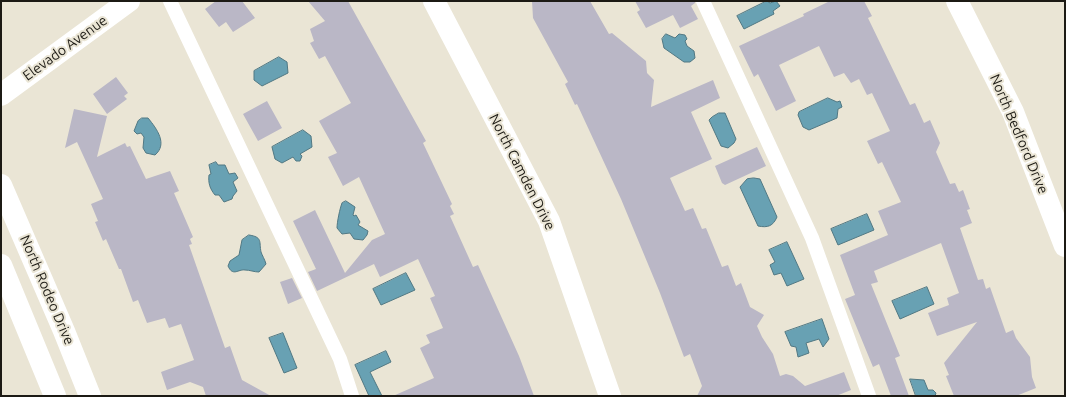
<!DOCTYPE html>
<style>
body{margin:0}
#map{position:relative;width:1066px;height:397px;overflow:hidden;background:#eae5d5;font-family:Ubuntu,sans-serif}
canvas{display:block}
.frame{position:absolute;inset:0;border:2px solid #1c1a14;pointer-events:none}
</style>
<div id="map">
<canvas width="1066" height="397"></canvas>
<div class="frame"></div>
</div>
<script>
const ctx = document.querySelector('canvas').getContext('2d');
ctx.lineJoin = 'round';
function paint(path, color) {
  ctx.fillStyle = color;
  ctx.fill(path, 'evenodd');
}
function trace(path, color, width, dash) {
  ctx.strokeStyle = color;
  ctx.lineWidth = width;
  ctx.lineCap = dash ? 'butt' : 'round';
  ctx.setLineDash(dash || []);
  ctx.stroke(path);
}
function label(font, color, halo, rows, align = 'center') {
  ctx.font = font + ' Ubuntu,sans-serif';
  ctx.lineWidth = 4;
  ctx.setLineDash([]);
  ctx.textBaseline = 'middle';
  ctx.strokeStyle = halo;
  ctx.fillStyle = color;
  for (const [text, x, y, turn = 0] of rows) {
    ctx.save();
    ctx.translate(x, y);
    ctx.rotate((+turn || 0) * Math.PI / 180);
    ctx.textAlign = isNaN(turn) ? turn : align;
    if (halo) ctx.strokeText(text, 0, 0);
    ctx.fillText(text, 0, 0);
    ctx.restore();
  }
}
const water = new Path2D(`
 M767,1L770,3L776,1L780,6L773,11L774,14L744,29L737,16Z
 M666,34L675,38L679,34L685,35L687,39L685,41L687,46L694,51L695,58L690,62H684L664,48L662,39Z
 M279,57L287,62L288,73L262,86L254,80V71Z
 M828,98L837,102L840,101L842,107L838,109L837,118L809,130L803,127L798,115L799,112Z
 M719,113H725L736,139L734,143L728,148L721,146L709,120L712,117Z
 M142,118H148C157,129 168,144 155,155L146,153L143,148L144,137L141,133L137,134L134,131L138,121Z
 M303,130L311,136L312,147L300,154L302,156L300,161H296L293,157L282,163L275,159L272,147Z
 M216,162L218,165H225L229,174L235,173L238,178L233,182L237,191L233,196L232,199L224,202L219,195H215C210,189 208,183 209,175L211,174L209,165Z
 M754,178L760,179L777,217C773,226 768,228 758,226L740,187L747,179Z
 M346,201L355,207L353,215L354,216L356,215L360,222L358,225L368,231L367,235L363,240L354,239L350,233L342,234L337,228C337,222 340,208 342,203Z
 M867,214L874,230L838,245L831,229Z
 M249,235C263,237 259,242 261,252C262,255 265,260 266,264L259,272C254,272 250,270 245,270C238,269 233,277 228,266L230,261L239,255L242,240Z
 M787,242L804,279L787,286L781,273L774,275L770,265L775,262L769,250Z
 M406,273L415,290L381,305L373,289Z
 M927,287L934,304L900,319L892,301Z
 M822,319L829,339L823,347L819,339L806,343L809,353L798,357L796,347L791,346L785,332Z
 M283,333L297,368L284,373L269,338Z
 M386,351L391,362L370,372L382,396H369L355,365Z
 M910,379L924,380L928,390H933L936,393L935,396H916Z`);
const building = new Path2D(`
 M216,1H242L255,18L233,32L226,22L219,27L205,9Z
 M308,1H348L426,141L423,143L452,204L450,206L454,214L450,216L473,267L478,265L519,356L534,396H393L434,378L420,348L430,343L426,335L443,328L430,298L435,296L418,259L380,277L374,264L317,291L308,272L316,269L293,221L315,210L345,273L372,240L385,234L359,177L343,186L328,157L337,153L319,121L351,103L325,56L319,59L310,43L314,41L310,29L325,21Z
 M532,1H590L609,34L612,33L646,61L647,73L654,80L651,107L713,80L720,98L691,112L712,159L670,178L685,211L693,208L702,229L706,228L722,267L728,265L736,286L741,283L750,307L764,315L757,326L762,337L773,354L780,376L786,374L793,376L805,386L844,372L851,390L836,396H697L702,386L690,354L684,357L660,293L621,199L577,104L575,105L565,84L568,82L533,18Z
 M635,1H695V3L691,6L698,19L680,28L673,15L646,28L637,12L640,10Z
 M830,1H864L872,16L868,18L910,105L915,103L924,123L930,120L940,143L936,152L950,184L955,183L959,192L963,190L970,209L967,210L972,223L960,228L978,280L983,279L986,289L990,287L1006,333L1013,330L1016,338L1030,357L1032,377L1036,388L1016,396H954L946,376L949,375L944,363L977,322L937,336L928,313L949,305L947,298L959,293L941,243L874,271L878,282L871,284L900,356L895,358L909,396H891L879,364L873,367L845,299L855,295L840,255L888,235L878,211L901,202L882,162L878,164L867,141L890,131L872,93L867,95L859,79L851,83L844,73L834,77L819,46L779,65L796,101L776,111L758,74L754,77L739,46L804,16L803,14Z
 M116,77L128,93L124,96L127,99L107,114L93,94Z
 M267,101L282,128L258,141L243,114Z
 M74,109L107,116L97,157L125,143L127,147L130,146L146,179L170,171L179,191L174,193L193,237L190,239L192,244L189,245L225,348L230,346L242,380L271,396H206L203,387L190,382L167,390L161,372L194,360L181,324L169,328L165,318L147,323L138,300L133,302L121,269H119L106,239L103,241L95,222L98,221L91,204L103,199L77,142L65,148Z
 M757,147L766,166L725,185L722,183L715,166Z
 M292,278L302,298L288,304L280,282Z`);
const service = new Path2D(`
 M170,1L340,359L352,396
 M703,1L812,238L869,396`);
const minor = new Path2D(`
 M434,1L549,221L610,396
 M957,1L1013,112L1065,246
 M1,95L129,1`);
const tertiary = new Path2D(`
 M1,185L64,331L90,396
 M1,265L55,396`);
const streetNames = [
 ["Elevado Avenue",65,48,-36],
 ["North Bedford Drive",1019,134,67],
 ["North Camden Drive",522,172,63],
 ["North Rodeo Drive",47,290,67]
];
paint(water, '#68a1b3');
trace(water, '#517883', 1);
paint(building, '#bab7c6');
trace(service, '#fff', 14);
trace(minor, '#fff', 22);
trace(tertiary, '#fff', 22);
label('14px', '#1c1a14', '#eae5d5', streetNames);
</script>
